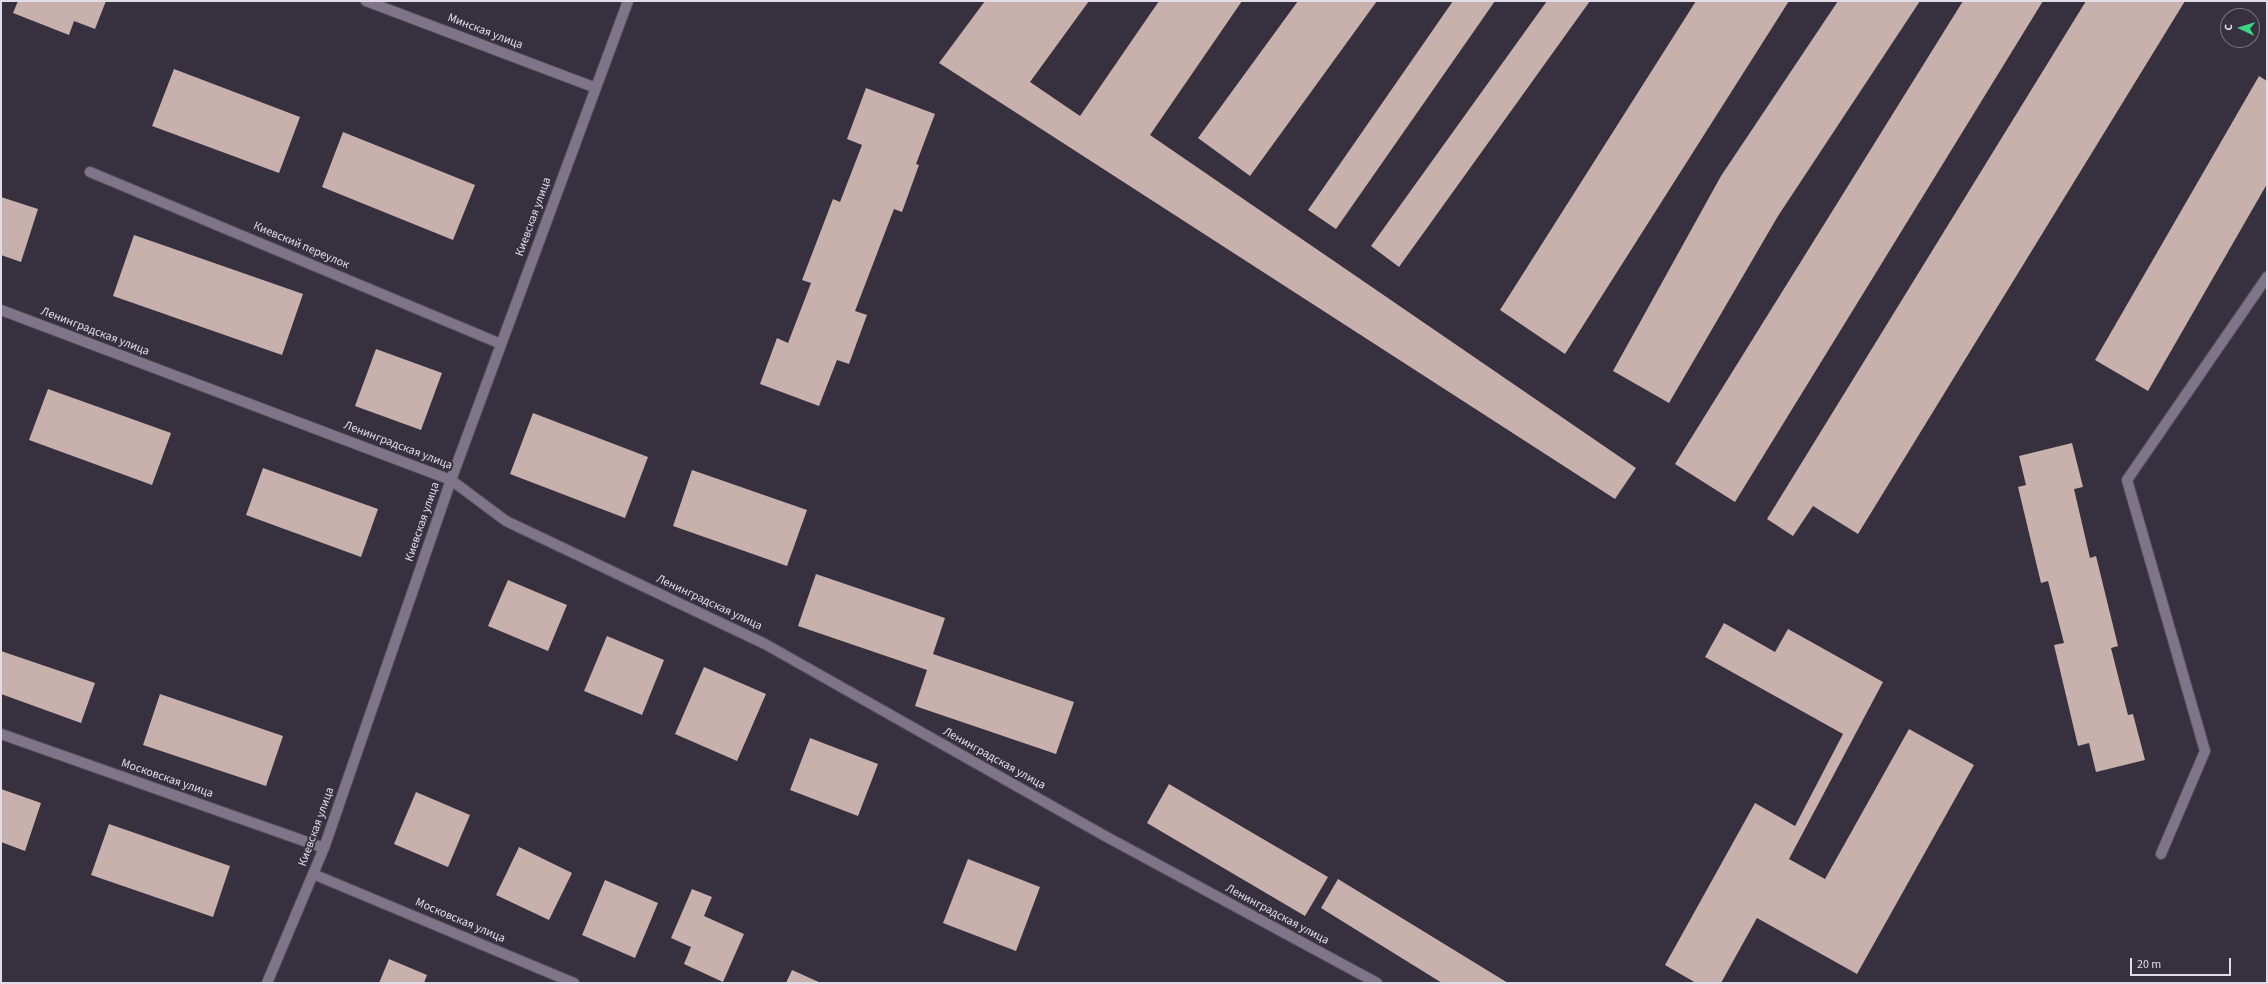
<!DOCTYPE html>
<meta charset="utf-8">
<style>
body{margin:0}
#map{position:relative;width:2268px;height:984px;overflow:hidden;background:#37303f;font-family:"Source Sans 3",sans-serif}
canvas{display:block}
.frame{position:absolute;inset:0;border:2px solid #e1dce6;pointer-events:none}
.north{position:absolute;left:2220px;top:8px;width:40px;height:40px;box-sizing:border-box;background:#37303f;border:1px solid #7b7582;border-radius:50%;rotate:274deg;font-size:11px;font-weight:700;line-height:16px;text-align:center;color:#e1dce6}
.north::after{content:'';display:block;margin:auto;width:14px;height:18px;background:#36d880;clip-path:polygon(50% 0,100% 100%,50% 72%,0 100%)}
.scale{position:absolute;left:2130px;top:958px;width:101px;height:18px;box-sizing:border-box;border:2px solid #e1dce6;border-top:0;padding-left:5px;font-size:12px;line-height:14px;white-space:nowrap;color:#e1dce6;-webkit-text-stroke:3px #37303f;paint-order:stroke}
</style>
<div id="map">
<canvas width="2268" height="984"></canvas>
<div class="frame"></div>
<div class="north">С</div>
<div class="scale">20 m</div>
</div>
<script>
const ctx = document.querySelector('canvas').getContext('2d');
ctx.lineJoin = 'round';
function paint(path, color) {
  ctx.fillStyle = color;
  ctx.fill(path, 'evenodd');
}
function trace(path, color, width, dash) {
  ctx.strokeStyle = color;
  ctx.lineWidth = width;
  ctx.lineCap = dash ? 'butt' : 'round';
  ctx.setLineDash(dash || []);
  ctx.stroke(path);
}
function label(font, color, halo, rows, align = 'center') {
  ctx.font = font + ' "Source Sans 3",sans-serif';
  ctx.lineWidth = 4;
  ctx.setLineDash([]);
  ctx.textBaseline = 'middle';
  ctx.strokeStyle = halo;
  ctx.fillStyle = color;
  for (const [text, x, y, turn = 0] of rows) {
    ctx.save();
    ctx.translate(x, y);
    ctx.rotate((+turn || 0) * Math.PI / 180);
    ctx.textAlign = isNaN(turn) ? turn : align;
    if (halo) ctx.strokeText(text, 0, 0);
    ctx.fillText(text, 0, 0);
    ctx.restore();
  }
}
const building = new Path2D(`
 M18,1H106L95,29L74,21L69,35L13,13Z
 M985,1H1089L1030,82L1080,116L1159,1H1242L1150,135L1636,468L1615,499L939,63Z
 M1298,1H1377L1250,176L1198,138Z
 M1453,1H1495L1336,229L1308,210Z
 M1547,1H1590L1399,267L1371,246Z
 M1696,1H1789L1565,354L1500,310Z
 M1838,1H1920L1778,216L1669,403L1613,371L1721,176Z
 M1963,1H2043L1735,502L1675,464Z
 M2086,1H2185L1858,534L1813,506L1793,536L1767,519Z
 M174,69L300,117L279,173L152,126Z
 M2259,76L2267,81V184L2148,391L2095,360Z
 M866,88L935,114L916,164L919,165L902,212L894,209L855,311L867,315L849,364L837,360L819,406L760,384L777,338L788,343L811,283L802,280L833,199L840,202L862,145L847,139Z
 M343,132L475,185L453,240L322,187Z
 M1,197L38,209L21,262L1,255Z
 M134,235L303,294L282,355L113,296Z
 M376,349L442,373L421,430L355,406Z
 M48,389L171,433L152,485L29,440Z
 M533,413L648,457L625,518L510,474Z
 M2072,443L2083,487L2074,489L2090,558L2096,556L2118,646L2111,648L2128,715L2133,714L2145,760L2096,772L2089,743L2078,746L2054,645L2064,643L2048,581L2041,583L2018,487L2026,485L2019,456Z
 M263,468L378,509L361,557L246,515Z
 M692,470L807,510L787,566L673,526Z
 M816,574L945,618L933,654L1074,702L1056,754L915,706L927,670L798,626Z
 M508,580L567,605L548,651L488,626Z
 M1724,623L1775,652L1788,629L1883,682L1789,859L1825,879L1909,729L1974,765L1857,974L1757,918L1721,983H1696L1665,965L1755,803L1795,826L1843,734L1705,657Z
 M607,636L664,660L642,715L584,691Z
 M1,651L95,683L81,723L1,694Z
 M704,667L766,694L737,761L675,734Z
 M160,694L283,736L266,786L143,745Z
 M810,738L878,764L858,816L790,790Z
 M1169,784L1328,877L1305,916L1147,823Z
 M1,789L41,803L25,851L1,842Z
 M416,792L470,815L448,867L394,844Z
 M109,824L230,866L213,917L91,875Z
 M519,847L572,873L549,920L496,895Z
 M968,859L1040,887L1016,951L943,923Z
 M1338,879L1508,983H1442L1321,908Z
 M605,880L658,903L635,958L582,935Z
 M692,889L712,897L704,916L744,934L723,982L684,964L691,947L671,938Z
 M389,959L427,975L424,983H379Z
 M792,970L821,983H786Z`);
const lane = new Path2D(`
 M2161,854L2205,751L2127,480L2267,277`);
const street = new Path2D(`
 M366,1L596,88
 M90,172L501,344
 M1,310L451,480L506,521L765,644L1105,836L1377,983
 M1,734L324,848
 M313,874L574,983
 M267,983L324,848L451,480L628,1`);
const streetNames = [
 ["Минская улица",485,32,21],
 ["Киевская улица",534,217,-70],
 ["Киевский переулок",301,246,23],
 ["Ленинградская улица",95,332,21],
 ["Ленинградская улица",398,446,21],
 ["Киевская улица",423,522,-71],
 ["Ленинградская улица",709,603,25],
 ["Ленинградская улица",994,759,29],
 ["Московская улица",167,779,19],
 ["Киевская улица",317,827,-70],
 ["Ленинградская улица",1277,915,28],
 ["Московская улица",460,921,23]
];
paint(building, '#c8b1ac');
trace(lane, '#554f5c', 12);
trace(street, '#554f5c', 12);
trace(lane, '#7e7688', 10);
trace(street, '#7e7688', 10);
label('12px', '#e1dce6', '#37303f', streetNames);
</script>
